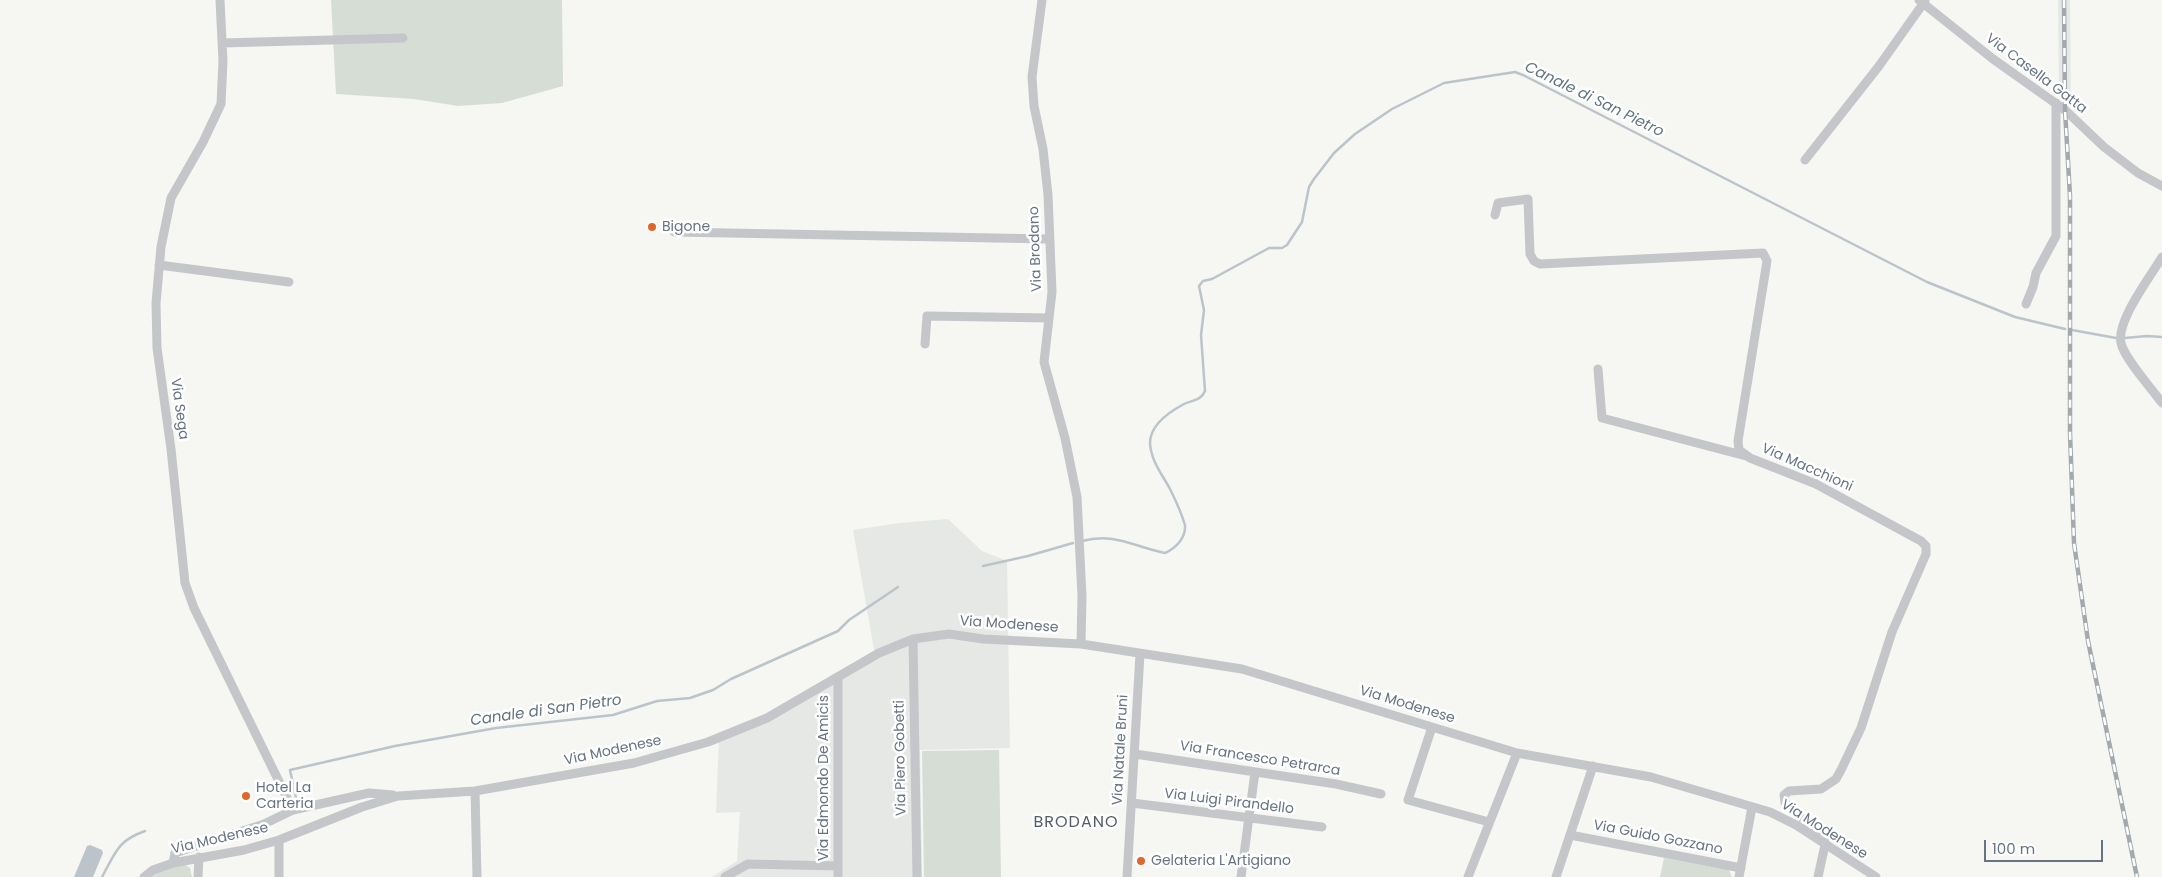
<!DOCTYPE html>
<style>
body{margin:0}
#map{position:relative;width:2162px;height:877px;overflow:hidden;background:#f6f6f3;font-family:Poppins,sans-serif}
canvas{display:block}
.scale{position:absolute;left:1984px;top:840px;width:119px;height:22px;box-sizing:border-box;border:2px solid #667383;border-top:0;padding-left:6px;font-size:15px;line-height:18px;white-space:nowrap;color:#667383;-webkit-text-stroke:4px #fff;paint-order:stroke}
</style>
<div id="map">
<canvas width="2162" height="877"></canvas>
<div class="scale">100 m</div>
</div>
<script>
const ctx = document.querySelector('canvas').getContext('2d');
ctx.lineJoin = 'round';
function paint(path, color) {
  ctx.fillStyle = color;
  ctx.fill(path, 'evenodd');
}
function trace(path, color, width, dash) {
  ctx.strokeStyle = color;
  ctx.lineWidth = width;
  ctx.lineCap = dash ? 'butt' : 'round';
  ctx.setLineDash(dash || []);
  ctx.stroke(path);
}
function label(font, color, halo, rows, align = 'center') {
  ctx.font = font + ' Poppins,sans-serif';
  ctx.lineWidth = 5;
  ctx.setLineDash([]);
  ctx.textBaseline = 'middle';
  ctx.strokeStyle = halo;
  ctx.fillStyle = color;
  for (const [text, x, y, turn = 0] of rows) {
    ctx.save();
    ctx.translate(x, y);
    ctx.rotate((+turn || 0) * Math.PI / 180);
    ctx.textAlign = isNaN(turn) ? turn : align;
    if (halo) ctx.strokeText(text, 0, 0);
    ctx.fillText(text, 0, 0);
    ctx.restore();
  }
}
const built = new Path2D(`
 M2058,0H2070L2071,107L2059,100Z
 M948,519L982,551L1007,561L1010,748L920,750L922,877H712L737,861L740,812L716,813L719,739L875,655L853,530L899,523Z`);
const green = new Path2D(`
 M331,0H562L563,86L502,103L458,106L414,99L336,94Z
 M999,750L1001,877H924L922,751Z
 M1664,858L1729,870L1732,877H1660Z
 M184,864L190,868L192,877H148L154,873Z`);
const water = new Path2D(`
 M90,845L102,850L103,853L93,877H74L87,846Z`);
const stream = new Path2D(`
 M2072,330L2116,338
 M2125,338L2147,336L2162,337
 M1082,541C1115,532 1134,547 1165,553C1176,548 1186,538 1185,525C1181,512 1176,501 1170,489C1162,474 1151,461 1150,443C1150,425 1169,412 1184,404C1192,400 1201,401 1205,391L1201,335L1204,310L1199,286L1203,281L1212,279L1269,248H1282L1287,245L1302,222L1309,187L1314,179L1334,153L1355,134L1392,109L1444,83L1515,72L1523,75L1927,282L2015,317L2065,329
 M983,566L1028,556L1073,543
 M296,798L290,770L395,746L496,728L613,715L657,701L690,698L713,690L731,679L838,631L849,620L898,587
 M102,877C116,852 117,841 145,831`);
const street = new Path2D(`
 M220,0L223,61L221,104L203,142L171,198L161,247L156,303L157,348L171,449L185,583L194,608L293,810
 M1042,0L1032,77L1034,106L1043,149L1048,195L1052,292L1044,362L1065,438L1077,497L1082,596L1081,644
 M1919,0L1993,59L2065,110L2104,147L2138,173L2162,186
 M222,43L403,38
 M1805,160L1879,66L1925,1
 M1495,215L1498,203L1528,199L1530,254L1534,261L1540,264L1763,253L1767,261L1738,441L1739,450L1750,458L1816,484L1921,541L1926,546V554L1892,632L1861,728L1841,770L1836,779L1821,789L1789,791L1784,795L1785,802L1788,806L1824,837L1825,845L1818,877
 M674,232L1049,239
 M2162,257C2151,276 2116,321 2121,343C2124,358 2152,389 2162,403
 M159,265L289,282
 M2026,304L2033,287L2036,273L2056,236V103
 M925,344L927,316L1049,318
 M1598,369L1602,418L1746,456
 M913,639L917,877
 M838,678V877
 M1432,727L1408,800L1489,822
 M1135,754L1336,784L1381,794
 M475,791L477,877
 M1132,803L1322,827
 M1570,835L1741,868
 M279,840V877
 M173,863L175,853L264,824L293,810L369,793L393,795
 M144,877L153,870L173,863L244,850L279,840L362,807L398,796L475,791L634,763L708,742L767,718L879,653L913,639L949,634L983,639L1081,644L1242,669L1517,753L1651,777L1770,812L1796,825L1876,877
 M198,877L199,857
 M725,877L748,864L838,866
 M1127,877L1140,654
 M1241,877L1255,772
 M1468,877L1517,753
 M1556,877L1593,766
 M1739,877L1752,807`);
const rail = new Path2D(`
 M2064,0L2065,110L2070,196V433L2074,543L2088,641L2137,877`);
const markers = [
 [652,227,5,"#de682b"],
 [246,796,5,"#de682b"],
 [1141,861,5,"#de682b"]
];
const streetNames = [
 ["Via Casella Gatta",2036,74,37],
 ["Via Brodano",1036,249,-92],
 ["Via Sega",179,409,82],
 ["Via Macchioni",1807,468,24],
 ["Via Modenese",1009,625,4],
 ["Via Modenese",1407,705,17],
 ["Via Natale Bruni",1121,750,-87],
 ["Via Modenese",613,751,-12],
 ["Via Piero Gobetti",901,758,-91],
 ["Via Francesco Petrarca",1260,759,9],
 ["Via Edmondo De Amicis",824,778,-90],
 ["Via Luigi Pirandello",1229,802,7],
 ["Via Modenese",1824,830,32],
 ["Via Guido Gozzano",1658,838,11],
 ["Via Modenese",220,839,-13]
];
const poiNames = [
 ["Bigone",662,227],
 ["Hotel La",256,788],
 ["Carteria",256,804],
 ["Gelateria L'Artigiano",1151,861]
];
const waterNames = [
 ["Canale di San Pietro",1594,100,26],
 ["Canale di San Pietro",546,711,-8]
];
const quarterNames = [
 ["BRODANO",1076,823]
];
paint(built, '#e6e8e6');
paint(green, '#d6ddd4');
paint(water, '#bbc4ca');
trace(stream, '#bbc4ca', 2.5);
trace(street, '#c4c6ca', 9);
trace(rail, '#a4a9af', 4.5);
trace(rail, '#fff', 2.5, [8]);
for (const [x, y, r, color] of markers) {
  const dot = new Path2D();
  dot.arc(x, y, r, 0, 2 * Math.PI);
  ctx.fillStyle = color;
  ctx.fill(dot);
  trace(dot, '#fff', 2);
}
label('14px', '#667383', '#fff', streetNames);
label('14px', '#667383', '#fff', poiNames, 'left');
label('italic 15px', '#62747f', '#fff', waterNames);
ctx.letterSpacing = '1px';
label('16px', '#545d68', '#fff', quarterNames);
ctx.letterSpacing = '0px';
</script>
